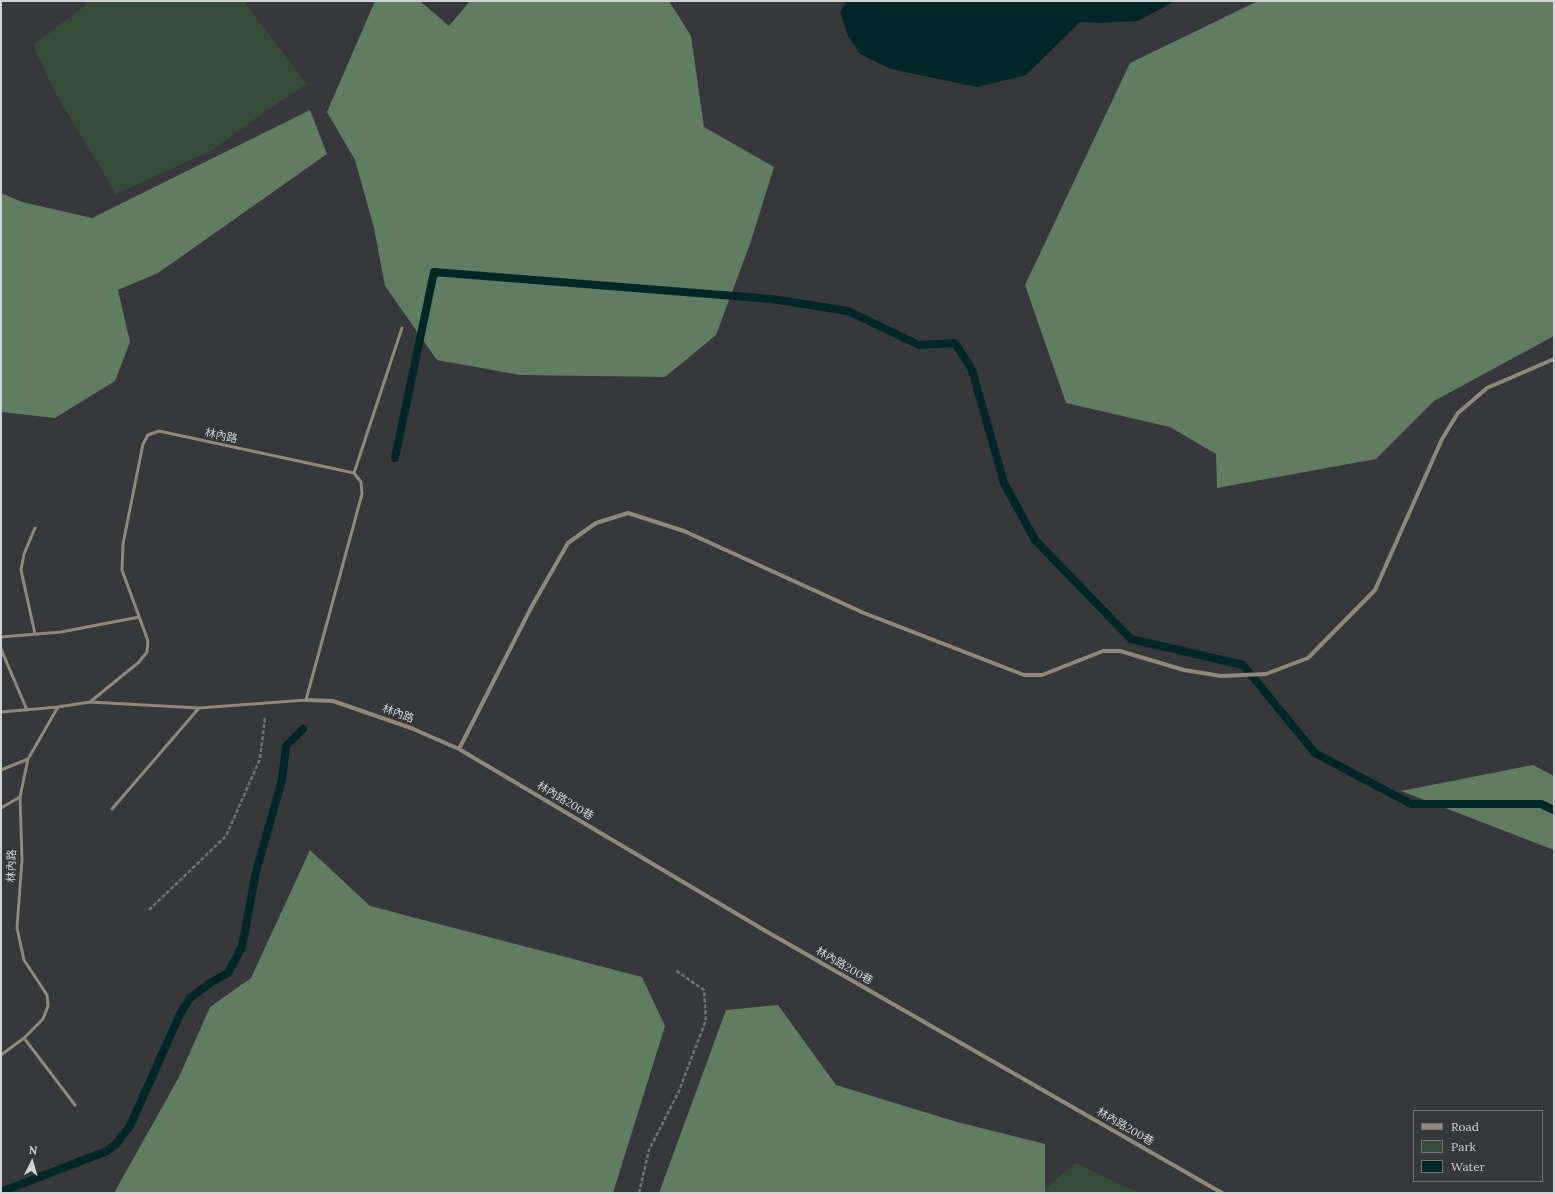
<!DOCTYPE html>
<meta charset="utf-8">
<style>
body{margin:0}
#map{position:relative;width:1555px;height:1194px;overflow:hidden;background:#36383b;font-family:Lora,serif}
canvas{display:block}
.frame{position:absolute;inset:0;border:2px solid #d0d2d3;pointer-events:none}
.legend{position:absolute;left:1413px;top:1110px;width:130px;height:72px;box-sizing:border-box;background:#36383b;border:1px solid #747678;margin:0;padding:5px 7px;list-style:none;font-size:12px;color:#d0d2d3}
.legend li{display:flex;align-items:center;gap:8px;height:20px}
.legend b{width:20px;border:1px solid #747678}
.north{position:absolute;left:12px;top:1142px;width:40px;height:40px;-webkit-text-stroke:3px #36383b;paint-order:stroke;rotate:5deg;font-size:11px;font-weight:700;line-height:16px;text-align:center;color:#d0d2d3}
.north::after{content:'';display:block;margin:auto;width:14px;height:18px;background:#d0d2d3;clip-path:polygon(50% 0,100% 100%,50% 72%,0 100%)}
</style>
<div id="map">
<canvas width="1555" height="1194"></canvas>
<div class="frame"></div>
<ul class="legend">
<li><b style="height:5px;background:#908879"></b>Road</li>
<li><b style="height:11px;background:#344b35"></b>Park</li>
<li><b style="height:11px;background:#002627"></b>Water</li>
</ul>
<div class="north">N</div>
</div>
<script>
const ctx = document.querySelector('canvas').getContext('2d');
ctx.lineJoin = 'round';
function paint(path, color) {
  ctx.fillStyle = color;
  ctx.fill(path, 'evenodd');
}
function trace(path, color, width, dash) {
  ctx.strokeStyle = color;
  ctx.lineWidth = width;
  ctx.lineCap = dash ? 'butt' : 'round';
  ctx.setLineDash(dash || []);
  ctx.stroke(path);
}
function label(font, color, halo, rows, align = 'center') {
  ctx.font = font + ' Lora,"Noto Sans TC",serif';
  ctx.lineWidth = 4;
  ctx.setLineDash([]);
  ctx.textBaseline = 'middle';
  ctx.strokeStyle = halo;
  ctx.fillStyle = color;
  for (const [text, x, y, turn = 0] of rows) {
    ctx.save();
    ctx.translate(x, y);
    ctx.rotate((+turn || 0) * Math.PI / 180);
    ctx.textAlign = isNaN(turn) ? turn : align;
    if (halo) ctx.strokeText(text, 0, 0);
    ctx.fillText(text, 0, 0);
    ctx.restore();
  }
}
const green = new Path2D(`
 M84,1H244L307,84L263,113L213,150L116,194L54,91L33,45L86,5Z
 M1076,1163L1139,1193H1040Z`);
const forest = new Path2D(`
 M375,1H420L449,26L470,1H669L691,36L704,127L774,167L750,244L716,335L665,377L520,375L437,360L385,286L374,228L355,160L327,112Z
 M1258,1H1554V336L1434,401L1376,459L1217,488L1216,454L1170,427L1066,403L1025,285L1130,63Z
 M310,110L327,154L158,273L118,290L130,342L115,381L55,418L1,412V193L22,202L92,218Z
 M1533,765L1554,776V850L1401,791Z
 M310,850L370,906L642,977L665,1026L613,1193H114L179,1077L210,1007L251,978Z
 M778,1005L836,1085L957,1122L1045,1144V1193H659L726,1010Z`);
const water = new Path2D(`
 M846,1H1175L1138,21L1099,23L1080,22L1026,75L977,87L891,69L860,54L848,36L840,13Z`);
const stream = new Path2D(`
 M395,458L434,272L772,299L848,311L919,345L955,343L972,370L1004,483L1035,540L1131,639L1243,665L1315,753L1411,804H1541L1554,810
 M1,1192L107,1151L116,1144L130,1126L181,1012L190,998L210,983L228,973L242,947L256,872L282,780L286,746L303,729`);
const path = new Path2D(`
 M149,910L226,836L260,759L265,718
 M639,1193L649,1150L679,1091L706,1020L704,990L675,970`);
const lane = new Path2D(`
 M354,473L402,328
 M35,528L24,554L21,570L35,634
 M1,637L61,632L139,617
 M1,649L27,710
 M1,712L58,707L90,702L199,708L306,700L362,494L361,482L354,473L159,431L148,435L143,444L123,544L122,570L148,641L147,652L139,662L90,702
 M1,770L28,759
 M1,808L20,797
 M112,809L199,708
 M24,1038L75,1105
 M1,1055L24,1038L43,1019L48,1006L47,995L24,960L17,928L22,860L20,797L28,759L58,707`);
const street = new Path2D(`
 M306,700L333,701L411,728L459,749L764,930L1222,1193
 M459,749L532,606L568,543L596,523L628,513L684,531L864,613L1024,675H1042L1103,651H1120L1184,670L1221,676L1266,674L1308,658L1375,590L1442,439L1458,413L1487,388L1554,359`);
const streetNames = [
 ["林內路",221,436,12],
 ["林內路",398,714,20],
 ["林內路200巷",565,801,31],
 ["林內路",12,866,-88],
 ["林內路200巷",844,966,30],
 ["林內路200巷",1125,1127,30]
];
paint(green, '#344b35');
paint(forest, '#607d61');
paint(water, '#002627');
trace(stream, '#002627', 8);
trace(path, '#707274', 2.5, [4, 2]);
trace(lane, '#908879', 3);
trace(street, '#908879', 4);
label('11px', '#d0d2d3', '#36383b', streetNames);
</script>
